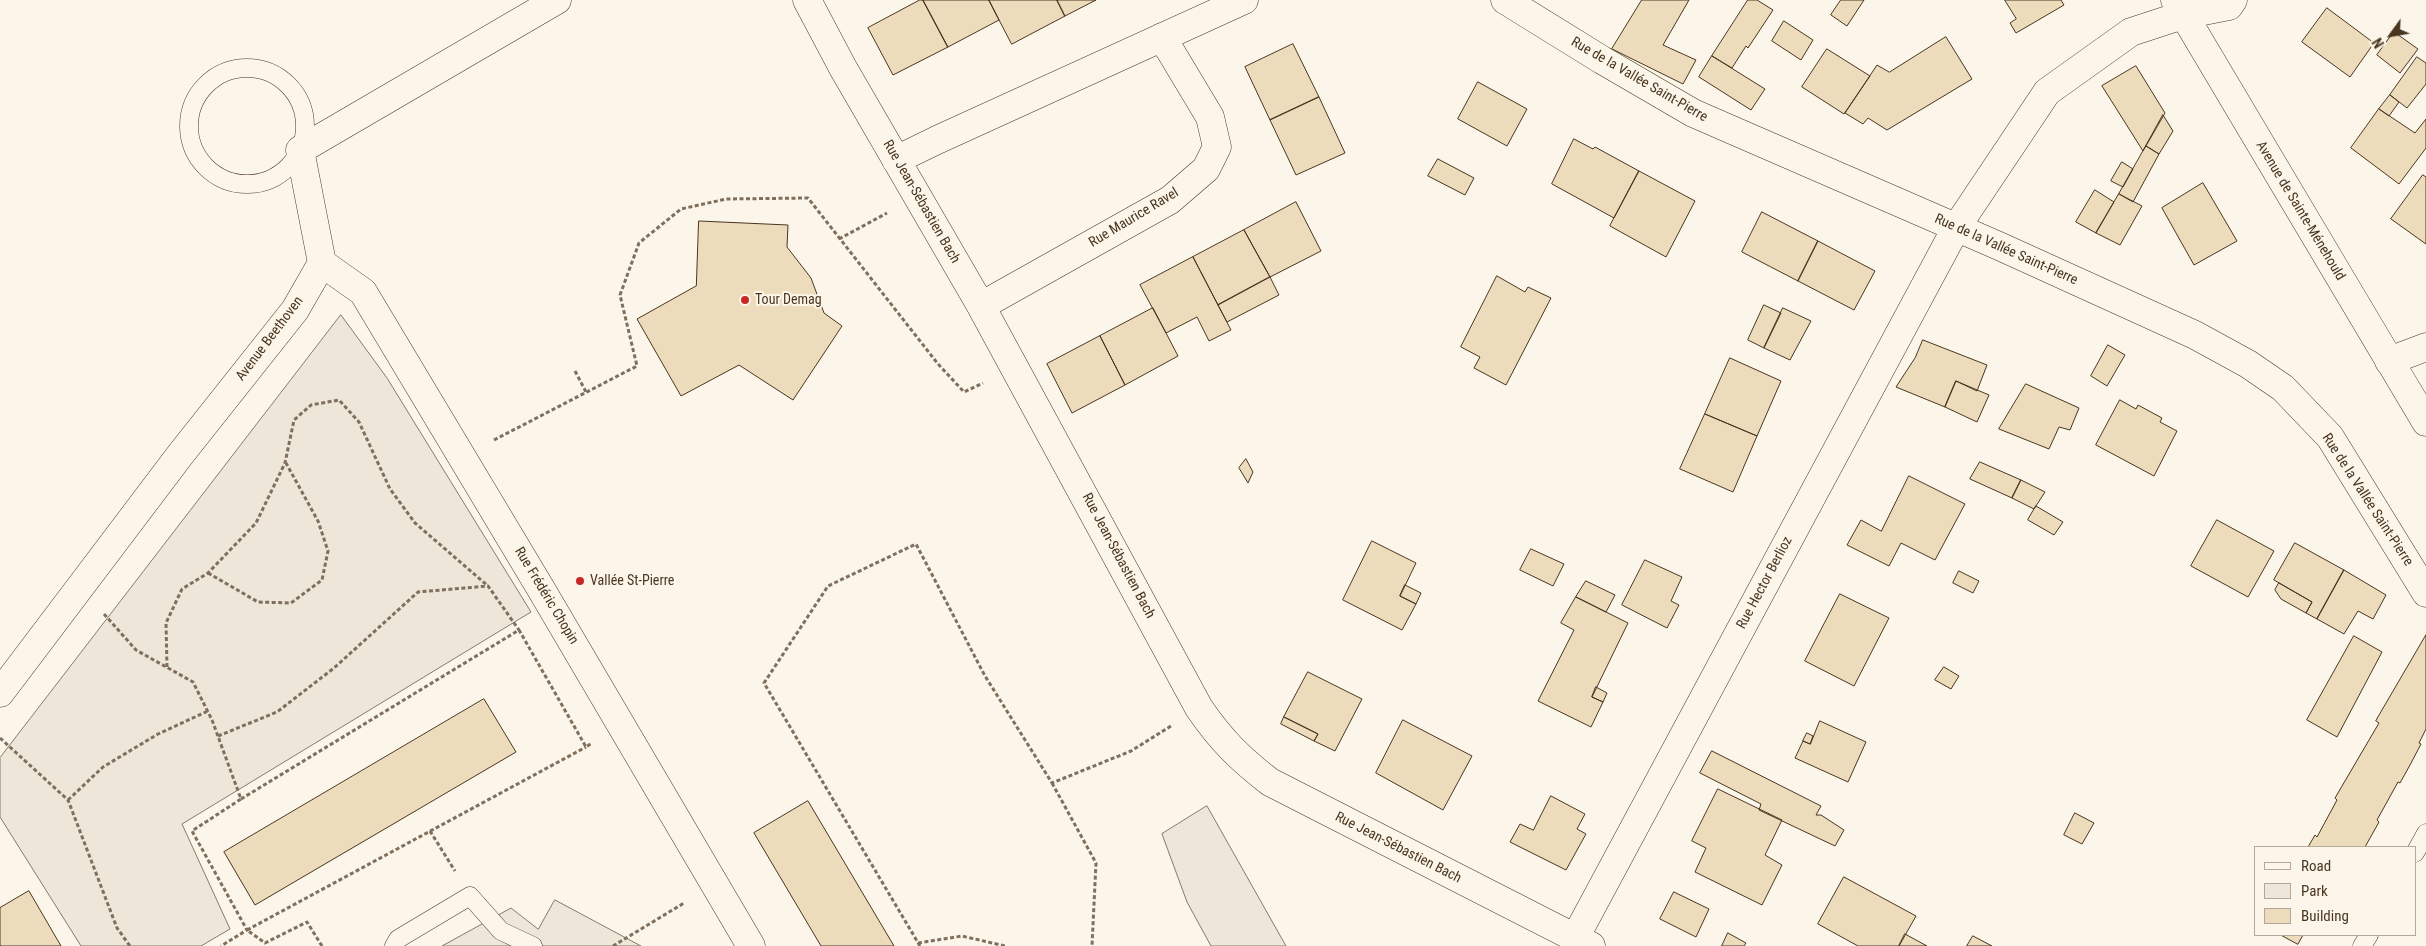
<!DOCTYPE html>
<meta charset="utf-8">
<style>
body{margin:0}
#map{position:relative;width:2426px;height:946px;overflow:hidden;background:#fbf6e9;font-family:"Roboto Condensed",sans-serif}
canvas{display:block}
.legend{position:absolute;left:2254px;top:846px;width:162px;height:90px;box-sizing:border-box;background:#fbf6e9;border:1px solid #b4a999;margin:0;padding:6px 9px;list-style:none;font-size:15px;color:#4a3520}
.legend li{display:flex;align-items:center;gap:10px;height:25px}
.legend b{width:25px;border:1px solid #b4a999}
.north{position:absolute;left:2366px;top:10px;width:50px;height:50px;-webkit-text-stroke:4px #fbf6e9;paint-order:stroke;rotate:238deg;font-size:14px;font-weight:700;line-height:20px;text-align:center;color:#4a3520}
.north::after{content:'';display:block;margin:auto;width:18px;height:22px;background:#4a3520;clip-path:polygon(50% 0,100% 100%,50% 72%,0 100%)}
</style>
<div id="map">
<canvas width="2426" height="946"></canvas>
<ul class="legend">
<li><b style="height:6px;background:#fbf6e9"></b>Road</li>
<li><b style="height:14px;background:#ede6d9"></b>Park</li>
<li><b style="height:14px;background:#ecdcbc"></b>Building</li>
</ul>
<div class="north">N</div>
</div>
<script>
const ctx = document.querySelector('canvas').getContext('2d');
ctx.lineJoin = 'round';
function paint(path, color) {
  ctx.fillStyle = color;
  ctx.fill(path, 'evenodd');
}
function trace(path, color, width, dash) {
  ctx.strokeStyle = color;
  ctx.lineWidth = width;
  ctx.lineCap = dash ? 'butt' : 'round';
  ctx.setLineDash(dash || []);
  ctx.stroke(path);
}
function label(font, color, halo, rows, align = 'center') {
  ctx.font = font + ' "Roboto Condensed",sans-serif';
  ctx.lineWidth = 4;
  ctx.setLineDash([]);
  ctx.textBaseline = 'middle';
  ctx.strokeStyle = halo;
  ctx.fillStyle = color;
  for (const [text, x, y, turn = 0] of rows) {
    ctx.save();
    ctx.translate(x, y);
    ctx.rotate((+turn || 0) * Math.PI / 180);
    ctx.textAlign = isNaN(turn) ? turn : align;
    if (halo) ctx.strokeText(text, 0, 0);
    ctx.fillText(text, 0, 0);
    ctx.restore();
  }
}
const green = new Path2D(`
 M341,315L387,378L531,612L182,824L230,929L201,946H81L0,817V758Z
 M1207,806L1286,946H1211L1187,902L1162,834Z`);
const parking = new Path2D(`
 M555,900L641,946H442L511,908L538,929Z`);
const building = new Path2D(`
 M920,0H923L948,47L893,75L868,28Z
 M923,0H989L999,20L948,47Z
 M989,0H1057L1065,16L1012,44Z
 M1057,0H1096L1065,16Z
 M1642,0H1689L1663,45L1696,60L1683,84L1612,49Z
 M1748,0H1757L1773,10L1748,48L1746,46L1732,68L1712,56Z
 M1841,0H1864L1847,26L1831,15Z
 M2005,0H2061L2064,5L2016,33L2010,23L2016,19Z
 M2327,8L2374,43L2350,77L2302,42Z
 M1784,21L1813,40L1801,60L1772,41Z
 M2394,32L2418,49L2400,73L2377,55Z
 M1946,37L1972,79L1887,130L1868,118L1863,124L1845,113L1877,65L1889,72Z
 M1293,44L1319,97L1270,120L1245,67Z
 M1827,49L1870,76L1844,114L1802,87Z
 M1712,56L1765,89L1751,110L1699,77Z
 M2417,57L2426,63V84L2407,108L2390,95Z
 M2136,66L2165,113L2143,151L2102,86Z
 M1478,82L1527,109L1507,146L1458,119Z
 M2390,95L2399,102L2389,116L2379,109Z
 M1319,97L1345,153L1296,175L1270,120Z
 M2379,109L2415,133L2426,119V148L2399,184L2351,148Z
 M2163,115L2173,131L2159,154L2146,146Z
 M1574,139L1593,149L1595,147L1639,171L1614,218L1552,184Z
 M2146,146L2159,154L2133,202L2119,194Z
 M1438,159L1474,178L1465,195L1428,176Z
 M2122,162L2133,169L2123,187L2111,181Z
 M1639,171L1695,201L1666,257L1610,226Z
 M2423,175L2426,177V244L2391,219Z
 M2203,183L2237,241L2194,265L2162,208Z
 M2095,190L2114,202L2096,233L2076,222Z
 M2119,194L2142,206L2120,245L2096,233Z
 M1296,202L1321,251L1270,277L1244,230Z
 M1762,212L1818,241L1798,281L1742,252Z
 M699,221L788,225L787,247L811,278L824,313L842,326L793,400L739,365L681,396L637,319L696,286Z
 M1244,230L1270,277L1218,305L1193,257Z
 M1818,241L1875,271L1854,310L1798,281Z
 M1193,257L1231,330L1209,341L1197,317L1166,333L1140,285Z
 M1497,276L1525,292L1528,287L1551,298L1506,385L1474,368L1480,357L1461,347Z
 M1270,277L1279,295L1227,322L1218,305Z
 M1764,305L1781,313L1764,348L1748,340Z
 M1153,308L1178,356L1125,385L1100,336Z
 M1783,308L1811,321L1790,360L1764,348Z
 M1100,336L1125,385L1072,413L1047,364Z
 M1923,340L1987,365L1977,391L1956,381L1945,407L1896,387L1915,358Z
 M2108,345L2125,355L2107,386L2091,376Z
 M1730,358L1781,381L1757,436L1705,414Z
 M1956,381L1989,395L1977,422L1945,407Z
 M2026,384L2079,408L2070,430L2059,427L2049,449L1999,429Z
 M2120,400L2136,409L2138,405L2162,418L2160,422L2177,431L2154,476L2096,445Z
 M1705,414L1757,436L1733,492L1680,469Z
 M1246,459L1253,472L1248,483L1239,468Z
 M1980,462L2021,480L2012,498L1970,479Z
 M1909,476L1965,504L1935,560L1901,543L1889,566L1847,545L1861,520L1881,531Z
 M2021,480L2045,492L2034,509L2012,498Z
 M2036,506L2063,522L2054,535L2028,520Z
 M2217,520L2274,551L2248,597L2191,566Z
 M1372,541L1416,563L1400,596L1416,604L1402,630L1343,600Z
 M2295,543L2344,570L2317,619L2306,613L2312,602L2274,580Z
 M1531,549L1564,564L1553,586L1520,570Z
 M1645,560L1682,577L1671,601L1679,605L1667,628L1622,605Z
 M2344,570L2386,595L2373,619L2358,611L2344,634L2317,619Z
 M1959,571L1979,581L1973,593L1953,583Z
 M1586,581L1615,595L1606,612L1576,597Z
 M2279,583L2312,602L2306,613L2281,599L2275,590Z
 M1405,585L1421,593L1416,604L1400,596Z
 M1840,594L1889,618L1854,686L1805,661Z
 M1576,597L1628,623L1592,697L1603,702L1591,727L1538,701L1574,630L1561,623Z
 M2426,635V729L2419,743L2421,744L2410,765L2400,783L2398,782L2377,820L2379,822L2365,847H2308L2315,835L2317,837L2337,800L2335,798L2379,723L2376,721Z
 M2354,636L2382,652L2337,737L2307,720Z
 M1944,667L1959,676L1951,689L1935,680Z
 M1308,672L1362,699L1335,751L1314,741L1318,734L1284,717Z
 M1596,687L1607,693L1603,702L1592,697Z
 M484,699L516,752L255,905L224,852Z
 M1284,717L1318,734L1314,741L1281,724Z
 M1403,720L1472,756L1443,810L1376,773Z
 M1820,721L1866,742L1848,782L1795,758L1803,741L1810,744Z
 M1807,733L1813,736L1810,744L1803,741Z
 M1712,751L1821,806L1816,815H1821L1844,830L1835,846L1759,810L1761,804L1700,773Z
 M1718,789L1782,820L1765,855L1782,865L1762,905L1695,872L1706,848L1692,841Z
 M1551,796L1585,814L1577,829L1586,834L1566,870L1510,842L1520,824L1533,830Z
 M808,801L894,946H821L754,833Z
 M2075,813L2094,823L2082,844L2064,835Z
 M1844,877L1916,916L1899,946H1858L1818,924Z
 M29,891L61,946H0V908Z
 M1674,892L1709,909L1696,937L1660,919Z
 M1728,933L1746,943L1744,946H1722Z
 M1905,934L1927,946H1899Z
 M2281,935H2303L2298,944Z
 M1973,936L1992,946H1967Z`);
const path = new Path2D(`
 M839,239L887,213
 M575,371L586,392
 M494,440L637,366L620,295L639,243L681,209L726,199L808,198L938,364L964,392L983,383
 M208,573L258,602L291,603L322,580L328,551L318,521L286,463
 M104,614L136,650L193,682L212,720L241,799L192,831L247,930L221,946
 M167,667L166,623L182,589L208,573L256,523L285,463L294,420L311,405L339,400L359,422L390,489L415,523L488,586
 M218,736L277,712L334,668L418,592L488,586L519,630
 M0,738L68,800L117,928L130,946
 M1052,783L1096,863L1092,946
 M241,799L519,630L586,747L592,743
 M68,800L103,767L158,734L208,711
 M430,831L455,871
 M918,943L962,936L1005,946
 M322,946L307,922L265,943L247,930L586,747
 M613,946L684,903
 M920,946L764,683L828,586L916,544L985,676L1052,783L1131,751L1171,726`);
const lane = new Path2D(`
 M189 126a58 58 0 1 1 116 0a58 58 0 1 1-116 0Z
 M2415,853L2426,833
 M394,946L398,939L470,896L501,931L533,946
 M2362,946L2369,935`);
const street = new Path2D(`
 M807,0L843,68L981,306L1199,708C1221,740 1239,758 1270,782L1591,946
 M1505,0L1602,60L1693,113L1999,246L2195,335L2248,364L2283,388L2330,437L2426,593
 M896,160L937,140L1244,0
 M322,263L363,292L541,589L751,946
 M981,306L1170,200L1206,169L1217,147L1210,117L1162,37
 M2389,361L2426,347
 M0,693L180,455L295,310L322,263L300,150L557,0
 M1575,938L1956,228L2047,92L2131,32L2183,15L2229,6L2233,0`);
const secondary = new Path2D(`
 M2175,0L2426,422`);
const markers = [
 [745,300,5,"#c62828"],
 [580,581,5,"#c62828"]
];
const streetNames = [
 ["Rue de la Vallée Saint-Pierre",1639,80,30],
 ["Rue Jean-Sébastien Bach",921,202,60],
 ["Avenue de Sainte-Ménehould",2300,211,59],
 ["Rue Maurice Ravel",1134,218,-31],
 ["Rue de la Vallée Saint-Pierre",2006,250,24],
 ["Avenue Beethoven",270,339,-53],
 ["Rue de la Vallée Saint-Pierre",2367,500,57],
 ["Rue Jean-Sébastien Bach",1118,556,62],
 ["Rue Hector Berlioz",1765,583,-62],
 ["Rue Frédéric Chopin",546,596,59],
 ["Rue Jean-Sébastien Bach",1398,848,27]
];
const poiNames = [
 ["Tour Demag",755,300],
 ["Vallée St-Pierre",590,581]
];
paint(green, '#ede6d9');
trace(green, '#887966', 1);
paint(parking, '#ede7d9');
trace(parking, '#887966', 1);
paint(building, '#ecdcbc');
trace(building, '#4a3520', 1);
trace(lane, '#4a3520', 19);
trace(street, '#4a3520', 29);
trace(secondary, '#4a3520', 29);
trace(path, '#7f6f5c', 3, [4, 2.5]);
trace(lane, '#fbf6e9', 18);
trace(street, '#fbf6e9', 28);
trace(secondary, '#fbf6e9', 28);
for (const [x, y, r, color] of markers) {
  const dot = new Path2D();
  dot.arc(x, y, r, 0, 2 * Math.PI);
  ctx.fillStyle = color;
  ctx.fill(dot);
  trace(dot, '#fbf6e9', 2);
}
label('14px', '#4a3520', '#fbf6e9', streetNames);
label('14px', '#4a3520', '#fbf6e9', poiNames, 'left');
</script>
